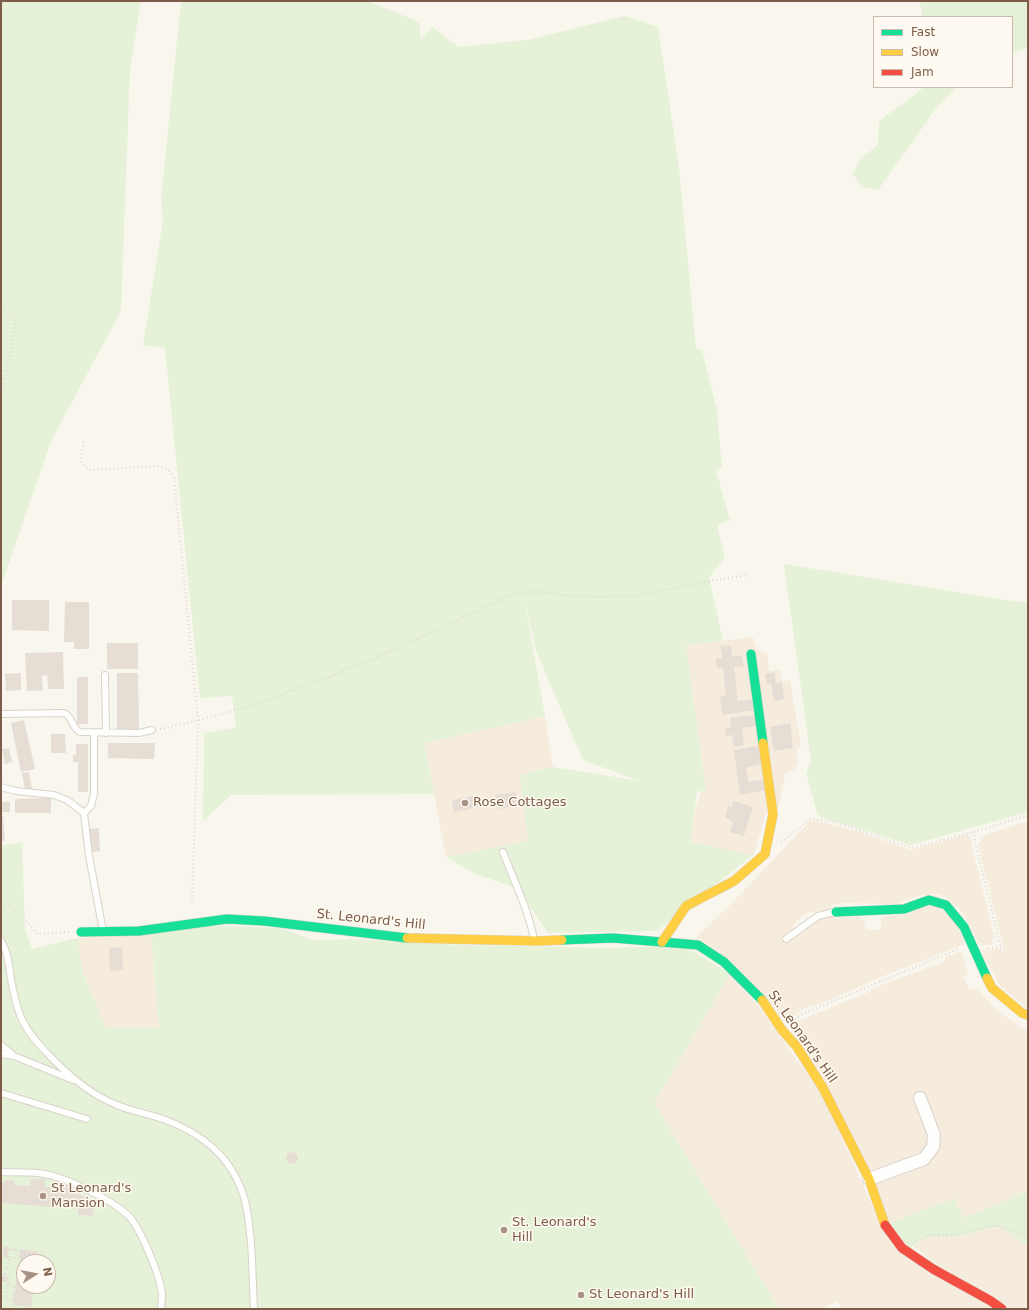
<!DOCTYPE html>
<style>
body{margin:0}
#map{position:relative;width:1029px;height:1310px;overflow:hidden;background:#f9f6ee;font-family:"DejaVu Sans",sans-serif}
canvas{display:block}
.frame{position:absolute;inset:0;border:2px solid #7d5c49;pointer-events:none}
.legend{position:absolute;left:873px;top:16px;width:140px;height:72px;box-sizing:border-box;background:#fffaf1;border:1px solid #cbbbae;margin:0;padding:5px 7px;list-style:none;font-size:12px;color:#7d5c49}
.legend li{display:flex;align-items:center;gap:8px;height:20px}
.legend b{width:20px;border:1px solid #cbbbae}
.north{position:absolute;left:16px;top:1254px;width:40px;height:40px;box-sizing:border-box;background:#fffaf1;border:1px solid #cbbbae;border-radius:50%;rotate:79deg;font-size:11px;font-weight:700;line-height:16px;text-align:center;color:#7d5c49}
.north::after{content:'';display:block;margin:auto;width:14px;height:18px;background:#a89283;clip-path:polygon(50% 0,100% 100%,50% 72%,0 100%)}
</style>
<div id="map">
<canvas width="1029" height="1310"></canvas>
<div class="frame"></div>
<ul class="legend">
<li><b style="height:5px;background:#16e098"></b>Fast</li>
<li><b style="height:5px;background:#ffcf43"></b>Slow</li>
<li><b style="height:5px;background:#f24e42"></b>Jam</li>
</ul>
<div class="north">N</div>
</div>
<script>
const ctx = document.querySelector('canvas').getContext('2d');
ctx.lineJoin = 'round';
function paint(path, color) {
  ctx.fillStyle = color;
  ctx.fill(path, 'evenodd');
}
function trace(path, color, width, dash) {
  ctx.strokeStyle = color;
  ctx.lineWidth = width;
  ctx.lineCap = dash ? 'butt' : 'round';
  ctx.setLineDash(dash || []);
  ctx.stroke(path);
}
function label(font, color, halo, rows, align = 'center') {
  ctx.font = font + ' "DejaVu Sans",sans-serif';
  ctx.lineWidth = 3;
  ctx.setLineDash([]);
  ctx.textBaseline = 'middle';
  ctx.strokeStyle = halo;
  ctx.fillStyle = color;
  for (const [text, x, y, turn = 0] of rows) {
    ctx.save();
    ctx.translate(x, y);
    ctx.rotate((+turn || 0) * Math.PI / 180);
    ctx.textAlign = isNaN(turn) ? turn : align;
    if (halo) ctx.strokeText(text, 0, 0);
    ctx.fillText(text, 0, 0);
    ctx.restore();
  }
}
const residential = new Path2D(`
 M753,637L755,646L760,651L767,654L769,671L781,669L782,681L790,680L801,747L796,748L798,760L795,769L785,774L778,809L768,807L755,851L752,857L687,840L701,791L706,792L686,645Z
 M545,716L553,767L520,775L529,841L446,857L424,743Z
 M810,821H818L856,831L911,850L969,834L995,938L992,939L993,945H979L967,920L960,910L948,899L940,895L931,894L918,896L896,904L842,903L831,905L832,908L807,913L801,917L792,926L799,931L806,924L812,920L834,916V918L843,917H859L864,921L866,930H881V917L908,914L923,907L932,906L938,907L951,917L958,928L965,944L881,977L823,1003L804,1008L787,1021H783L773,1006L739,969L728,959L696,937L729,906Z
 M1028,821V1009L1001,987L981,951L1004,949L978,844L985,835Z
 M151,932L159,1028H105L82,971L78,938Z
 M961,952L968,974L963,977L970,990L977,988L992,1005L1002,1014L1028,1032V1191L962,1218L955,1198L889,1223L790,1035L798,1021L871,991V989L946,961L945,957Z
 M730,974L756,1003L825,1099L878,1219L995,1309H842L837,1301L821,1309H779L654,1103Z
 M990,1228L1003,1229L1024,1244L1028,1242V1309H1010L910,1248L923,1239L931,1237H958Z`);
const green = new Path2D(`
 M1,1H141L130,69L121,311L51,441L1,586Z
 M181,1H368L419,22L421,39L432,27L459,47L528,40L625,16L658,27L679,168L696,348L702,350L717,410L722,468L716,470L730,520L717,525L725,558L709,577L723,641L686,645L706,792L697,791L691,842L747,854H754L657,931L548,933L518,889L471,872L446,857L528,841L520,775L553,767L640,781L583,760L536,651L523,593L545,716L424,743L434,794L231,795L203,821L204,733L236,728L232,696L200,698L165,348L143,345L163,221L161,199Z
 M920,1H1028V48L1012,53V17H922Z
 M923,87H957L937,107L878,190L862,187L853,174L860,159L878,145L879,121L921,90Z
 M784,564L1011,601L1028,602V812L911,845L818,816L806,773L811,761Z
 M22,842L25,929L32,949L78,938L82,971L106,1028H159L151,932L212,925L280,928L314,940L354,939L458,945L612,948L669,946L687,948L730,974L654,1103L779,1309H1V846ZM24,1262H48V1286H24Z
 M1028,1191V1242L1024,1245L1003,1229L998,1228H990L958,1237H931L923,1239L910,1248L889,1223L955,1198L963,1218Z`);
const building = new Path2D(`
 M12,600H49V631L12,630Z
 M65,602H89V649H74V642H64Z
 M107,643H138V669H107Z
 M731,645L732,657L742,655L744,666L734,667L738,701L754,699L755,710L722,715L720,696L726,695L723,668L717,669L716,659L722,658L720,646Z
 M63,652L64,689H48L47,675L42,676L43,690L27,691L25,653Z
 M775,672L776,683L782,682L784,699L774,701L771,683L767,684L765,674Z
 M21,673V690L6,691L5,674Z
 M117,673H138L139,731H117Z
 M77,677H88V724H77Z
 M757,715L758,726L742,728L744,745L734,747L732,735L726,736L725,728L731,727L730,718Z
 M24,720L35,769L21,772L11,723Z
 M790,723L793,748L774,751L770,727Z
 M51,734H65L66,753H51Z
 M108,743H155L154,759L108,758Z
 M76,744H88V792H78V762H73V755H76Z
 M761,745L763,764L746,768L749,782L766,779L767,790L740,795L734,750Z
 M9,748L12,762L5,764L2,749Z
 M29,772L32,789L25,790L22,773Z
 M516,792L518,806L497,809L495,795Z
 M477,795L479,807L454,812L452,800Z
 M51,798V813H15V799Z
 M733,801L753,807L744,836L730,832L733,822L725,817L728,806L732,807Z
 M1,802H10V812H1Z
 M1,816H3L5,841H1Z
 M99,828L100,851L91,852L89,829Z
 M122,947L123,970L110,971L109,948Z
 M286 1158a6 6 0 1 1 12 0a6 6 0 1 1-12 0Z
 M31,1179H45V1187L60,1188L61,1184L70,1186V1191L98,1202L93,1211V1216L78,1215V1209L1,1203V1183H4L5,1180H14V1185L30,1186Z
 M4,1246L9,1247L8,1258L2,1257Z
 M20,1249L38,1251L37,1260L18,1258Z
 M1,1276L8,1277L7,1282L1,1281Z
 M17,1276L24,1277V1286H34L31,1307L13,1305Z`);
const path = new Path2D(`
 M1,307L15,317L14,335L1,398
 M84,442L81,456L82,464L91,470L157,466C165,468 169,470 174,477L198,720L192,904
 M160,729C279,705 399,649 508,596L524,592H543L570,596L600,597L632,596L710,581L748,575
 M781,842L810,819L832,821L912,848L974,832
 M1,902L17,910L37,934L69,932
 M988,949L1001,948L975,842L974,832L1028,815
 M792,1022L800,1015L958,949
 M916,1241L932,1235H953L996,1225L1026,1236H1028
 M1,1248L15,1249L20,1251L36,1254L35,1261
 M1,1250H6L5,1256L14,1258L19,1255L22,1256L19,1276
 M11,1251V1250H15L16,1253L29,1255L28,1262
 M1,1274H5V1268H7L9,1259
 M5,1274L9,1277L5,1297L12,1301
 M8,1284L15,1286L13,1301`);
const lane = new Path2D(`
 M105,675L106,733
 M1,714L64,713C72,716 72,728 80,732L139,733L152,730
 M94,733V794L91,806L84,813L89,856L103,931
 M1,787L16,791L54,795L67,800L84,813
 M503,852C514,881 528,909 534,939
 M786,939L818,916L834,912
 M1,941C8,952 9,966 11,979C17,1013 22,1028 47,1053C67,1074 89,1094 117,1105C131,1111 148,1114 163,1119C202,1133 234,1159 245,1201C253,1236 252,1273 254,1309
 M1,1045L13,1055
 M1,1054L14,1056L73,1080
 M1,1093L87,1119
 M1,1172C15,1173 30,1171 44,1174C65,1177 120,1203 132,1220C143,1235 160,1275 162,1294C162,1299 161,1304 161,1309`);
const street = new Path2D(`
 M869,1179L924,1159L933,1147L934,1135L920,1098`);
const fast = new Path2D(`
 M751,654L763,743
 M836,912L904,909L929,900L946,905L964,927L987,978
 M81,932L139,931L227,919L264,921L407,938
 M562,940L613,938L698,945L724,962L762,1000`);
const slow = new Path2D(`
 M407,938L538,941L562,940
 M662,942L686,906L734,881L765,854L773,814L763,743
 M987,978L992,988L1022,1013L1028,1015
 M762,1000L782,1030L797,1047L823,1088L869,1179L885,1225`);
const jam = new Path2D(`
 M885,1225L902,1248L933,1269L991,1301L1002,1309`);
const markers = [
 [465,803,4,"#a89283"],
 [43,1196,4,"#a89283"],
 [504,1230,4,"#a89283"],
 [581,1295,4,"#a89283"]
];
const poiNames = [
 ["Rose Cottages",473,803],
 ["St Leonard's",51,1189],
 ["Mansion",51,1204],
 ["St. Leonard's",512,1223],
 ["Hill",512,1238],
 ["St Leonard's Hill",589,1295]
];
const streetNames = [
 ["St. Leonard's Hill",371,920,6],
 ["St. Leonard's Hill",802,1037,55]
];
paint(residential, '#f6ecde');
paint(green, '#e5f2d7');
paint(building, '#e6ded5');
trace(lane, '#d9d2ca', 8);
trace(street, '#d9d2ca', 14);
trace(fast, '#d9d2ca', 10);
trace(slow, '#d9d2ca', 10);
trace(jam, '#d9d2ca', 10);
trace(path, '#dfd6d1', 2, [1, 3]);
trace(lane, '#fefefc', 6);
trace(street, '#fefefc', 12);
trace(fast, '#16e098', 9);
trace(slow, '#ffcf43', 9);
trace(jam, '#f24e42', 9);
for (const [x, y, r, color] of markers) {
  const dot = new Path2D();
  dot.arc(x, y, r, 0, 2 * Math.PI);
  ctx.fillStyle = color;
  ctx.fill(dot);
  trace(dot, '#fffaf1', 1.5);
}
label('13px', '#7d5c49', '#fffaf1', poiNames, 'left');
label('13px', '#7d5c49', '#fffaf1', streetNames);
</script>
